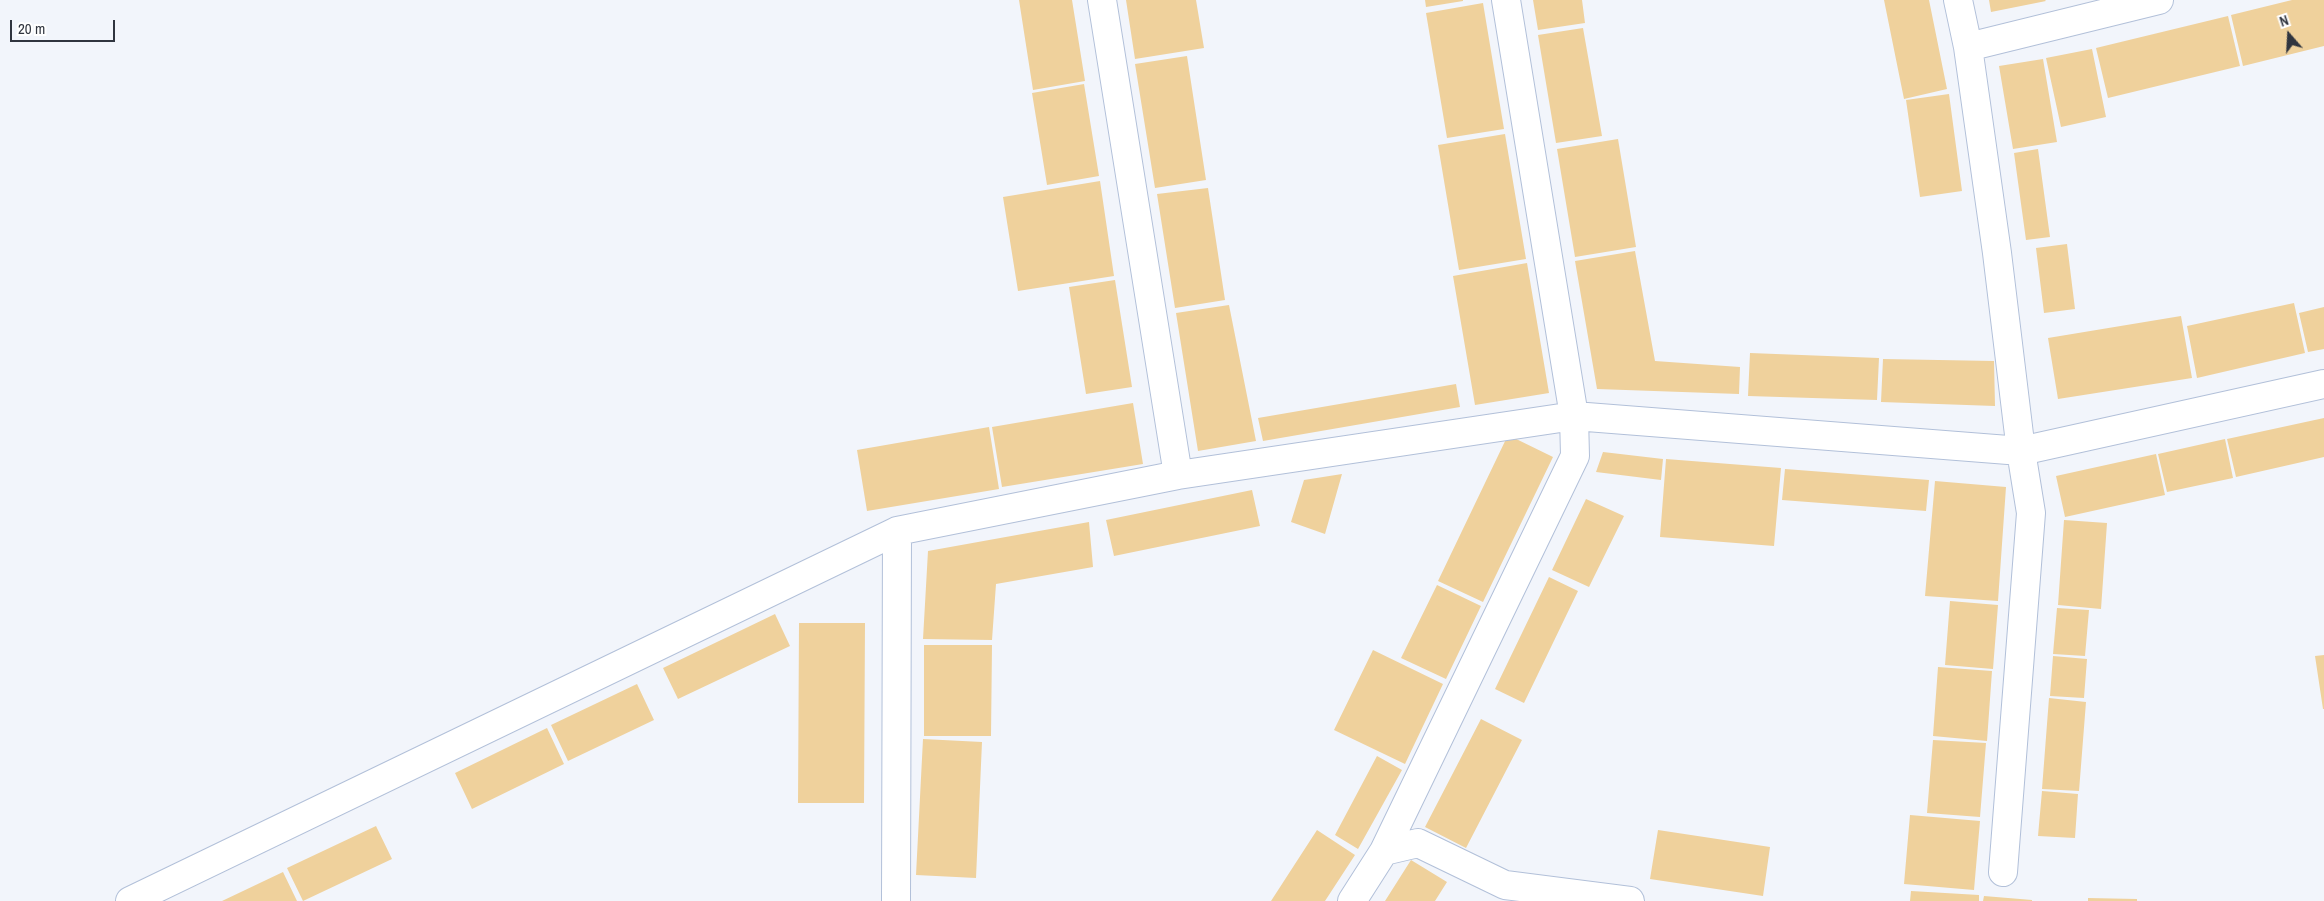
<!DOCTYPE html>
<style>
body{margin:0}
#map{position:relative;width:2324px;height:901px;overflow:hidden;background:#f2f5fb;font-family:"Archivo Narrow",sans-serif}
canvas{display:block}
.north{position:absolute;left:2264px;top:10px;width:50px;height:50px;-webkit-text-stroke:4px #fff;paint-order:stroke;rotate:341deg;font-size:14px;font-weight:700;line-height:20px;text-align:center;color:#30353f}
.north::after{content:'';display:block;margin:auto;width:18px;height:22px;background:#30353f;clip-path:polygon(50% 0,100% 100%,50% 72%,0 100%)}
.scale{position:absolute;left:10px;top:20px;width:105px;height:22px;box-sizing:border-box;border:2px solid #30353f;border-top:0;padding-left:6px;font-size:15px;line-height:18px;white-space:nowrap;color:#30353f;-webkit-text-stroke:4px #fff;paint-order:stroke}
</style>
<div id="map">
<canvas width="2324" height="901"></canvas>
<div class="north">N</div>
<div class="scale">20 m</div>
</div>
<script>
const ctx = document.querySelector('canvas').getContext('2d');
ctx.lineJoin = 'round';
function paint(path, color) {
  ctx.fillStyle = color;
  ctx.fill(path, 'evenodd');
}
function trace(path, color, width, dash) {
  ctx.strokeStyle = color;
  ctx.lineWidth = width;
  ctx.lineCap = dash ? 'butt' : 'round';
  ctx.setLineDash(dash || []);
  ctx.stroke(path);
}
const building = new Path2D(`
 M1019,0H1072L1085,81L1033,90Z
 M1126,0H1196L1204,48L1135,59Z
 M1425,0H1463V1L1426,7Z
 M1533,0H1582L1585,23L1538,30Z
 M1884,0H1929L1947,89L1904,99Z
 M1989,0H2045L2046,1L1991,12Z
 M2292,0H2324V46L2243,66L2231,15Z
 M1483,3L1504,129L1447,138L1426,13Z
 M2228,16L2240,66L2108,98L2096,48Z
 M1583,28L1602,136L1556,143L1538,35Z
 M2092,49L2106,117L2061,127L2046,58Z
 M1187,56L1206,180L1155,188L1135,64Z
 M2043,59L2057,142L2013,149L1999,66Z
 M1084,84L1099,176L1047,185L1032,93Z
 M1949,94L1962,191L1920,197L1906,100Z
 M1505,134L1526,259L1459,270L1438,145Z
 M1618,139L1636,247L1575,257L1557,149Z
 M2038,149L2050,237L2026,240L2014,153Z
 M1100,181L1114,276L1018,291L1003,197Z
 M1208,188L1225,300L1175,308L1157,194Z
 M2067,244L2075,309L2044,313L2036,248Z
 M1635,251L1655,361L1740,367L1739,394L1597,389L1575,261Z
 M1527,263L1549,393L1475,405L1453,276Z
 M1115,280L1132,387L1086,394L1069,287Z
 M2294,303L2305,353L2197,378L2187,326Z
 M1229,305L1256,441L1198,451L1176,313Z
 M2324,307V349L2308,352L2299,313Z
 M2181,316L2192,378L2058,399L2048,338Z
 M1750,353L1879,358L1877,400L1748,396Z
 M1883,359L1994,361L1995,406L1881,402Z
 M1456,384L1460,407L1263,441L1258,418Z
 M1133,403L1143,464L1002,487L992,427Z
 M2324,418V457L2236,477L2227,439Z
 M989,427L999,489L867,511L857,450Z
 M1508,435L1553,457L1483,602L1438,581Z
 M2225,439L2233,478L2167,492L2158,454Z
 M1603,452L1663,459L1661,480L1596,472Z
 M2156,454L2165,495L2065,517L2056,476Z
 M1666,459L1781,468L1774,546L1660,537Z
 M1785,469L1929,480L1926,511L1782,500Z
 M1342,474L1325,534L1291,522L1304,480Z
 M1935,481L2006,487L1998,601L1925,596Z
 M1252,490L1260,526L1114,556L1106,520Z
 M1586,499L1624,516L1589,587L1552,570Z
 M2064,520L2107,523L2101,609L2058,605Z
 M1089,522L1093,567L996,584L992,640L923,639L928,551Z
 M1549,577L1578,591L1524,703L1495,689Z
 M1437,585L1481,606L1446,679L1401,658Z
 M1950,601L1998,605L1993,669L1945,665Z
 M2057,608L2089,610L2085,656L2053,654Z
 M775,614L790,646L678,699L663,668Z
 M799,623H865L864,803H798Z
 M924,645H992L991,736H924Z
 M1373,650L1443,684L1405,764L1334,730Z
 M2324,655V709H2323L2315,656Z
 M2053,656L2087,659L2084,698L2050,696Z
 M1938,667L1992,671L1987,741L1933,736Z
 M637,684L654,720L568,761L551,725Z
 M2049,698L2086,702L2079,791L2042,789Z
 M1481,719L1522,740L1466,848L1425,827Z
 M547,728L564,764L472,809L455,773Z
 M923,739L982,742L976,878L916,875Z
 M1933,740L1986,743L1980,817L1927,813Z
 M1377,756L1402,770L1358,849L1335,835Z
 M2042,791L2078,794L2075,838L2038,836Z
 M1910,815L1980,821L1974,890L1904,884Z
 M376,826L392,859L303,901L287,868Z
 M1317,830L1355,855L1325,901H1271Z
 M1658,830L1770,847L1763,896L1650,879Z
 M1411,860L1447,882L1435,901H1385Z
 M283,872L297,901H222Z
 M1911,891L1979,895V901H1910Z
 M1984,896L2032,900V901H1983Z
 M2088,898L2137,899V901H2088Z`);
const street = new Path2D(`
 M1102,0L1178,475
 M1958,0L1968,47L1997,253L2021,451L2031,513L2003,872
 M1968,47L2159,0
 M1384,851L1418,843L1505,885L1630,901
 M130,901L897,531L1178,475L1574,416L2021,451L2324,384
 M896,901L897,531
 M1352,901L1384,851L1575,456L1574,416L1506,0`);
paint(building, '#efd19c');
trace(street, '#b2c0d9', 30);
trace(street, '#fff', 28);
</script>
